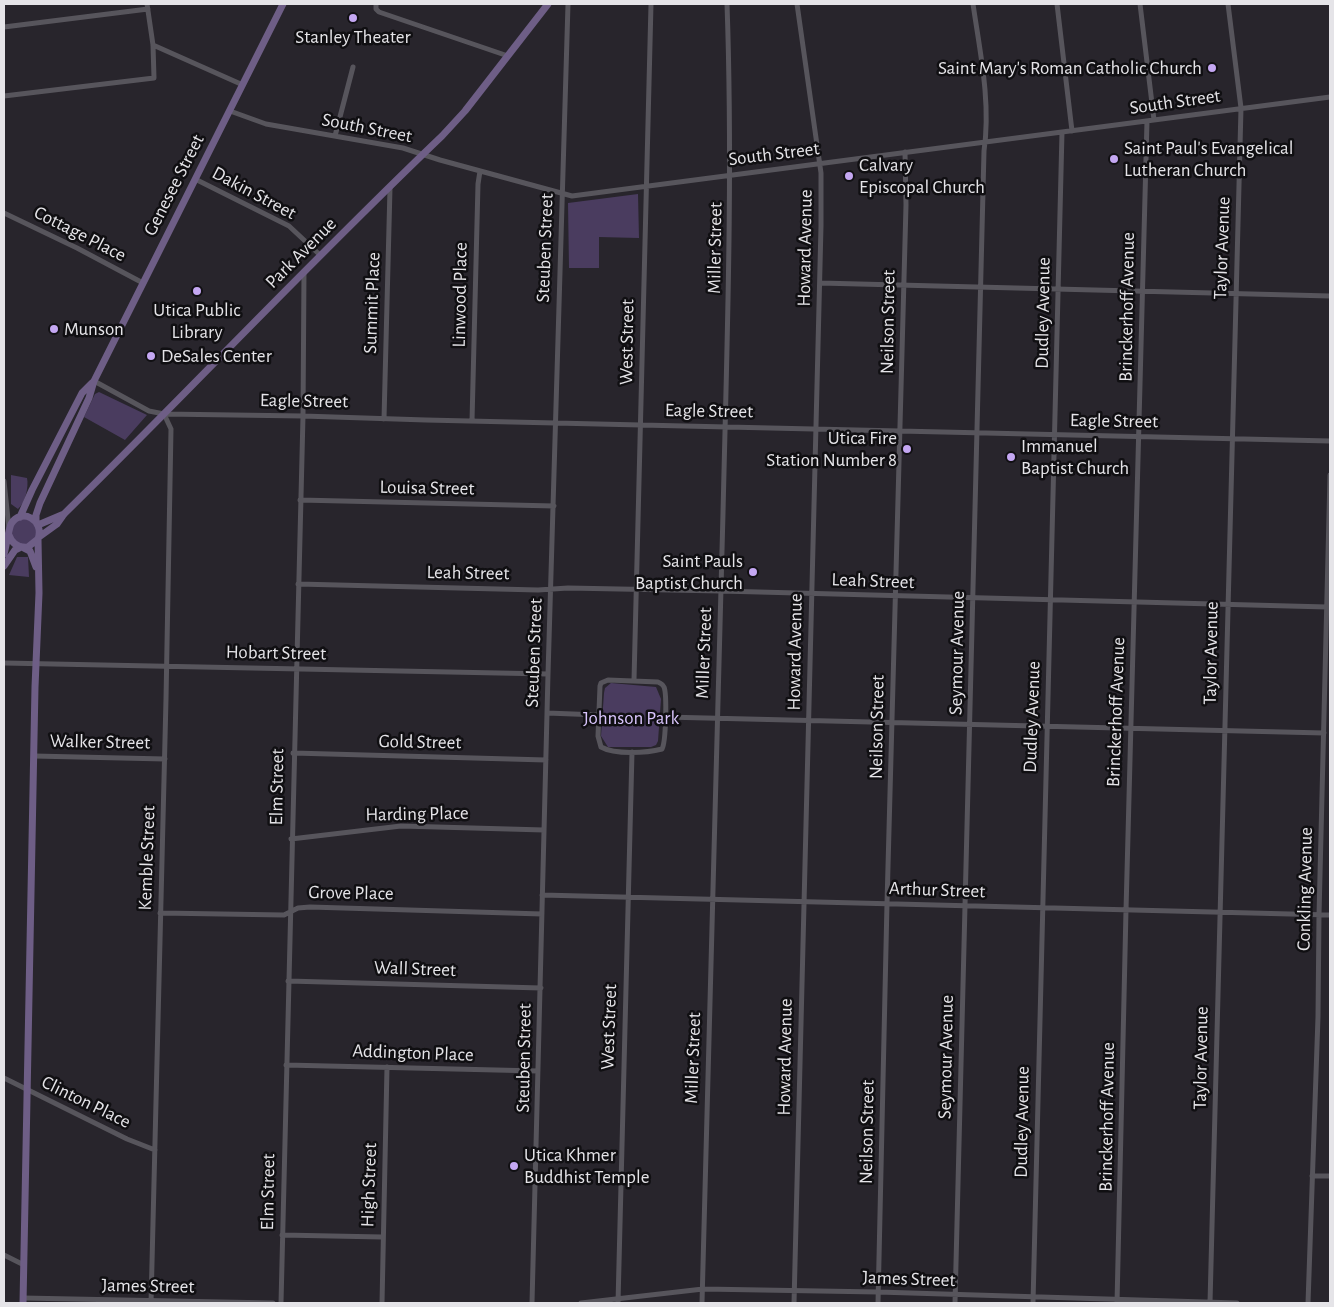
<!DOCTYPE html>
<style>
body{margin:0}
#map{position:relative;width:1334px;height:1307px;overflow:hidden;background:#28252c;font-family:"Alegreya Sans",sans-serif}
canvas{display:block}
.frame{position:absolute;inset:0;border:5px solid #e5e4e8;pointer-events:none}
</style>
<div id="map">
<canvas width="1334" height="1307"></canvas>
<div class="frame"></div>
</div>
<script>
const ctx = document.querySelector('canvas').getContext('2d');
ctx.lineJoin = 'round';
function paint(path, color) {
  ctx.fillStyle = color;
  ctx.fill(path, 'evenodd');
}
function trace(path, color, width, dash) {
  ctx.strokeStyle = color;
  ctx.lineWidth = width;
  ctx.lineCap = dash ? 'butt' : 'round';
  ctx.setLineDash(dash || []);
  ctx.stroke(path);
}
function label(font, color, halo, rows, align = 'center') {
  ctx.font = font + ' "Alegreya Sans",sans-serif';
  ctx.lineWidth = 5;
  ctx.setLineDash([]);
  ctx.textBaseline = 'middle';
  ctx.strokeStyle = halo;
  ctx.fillStyle = color;
  for (const [text, x, y, turn = 0] of rows) {
    ctx.save();
    ctx.translate(x, y);
    ctx.rotate((+turn || 0) * Math.PI / 180);
    ctx.textAlign = isNaN(turn) ? turn : align;
    if (halo) ctx.strokeText(text, 0, 0);
    ctx.fillText(text, 0, 0);
    ctx.restore();
  }
}
const green = new Path2D(`
 M638,194L639,238L599,237V268H569L568,203Z
 M99,392L147,415L125,440L84,417L95,394Z
 M11,475L27,478C29,487 25,503 18,509L11,504Z
 M25,516L39,529L32,545L13,543L10,525Z
 M17,557H28L29,577L9,575Z
 M611,683L656,687L661,699L658,741L656,745L651,747H608L601,736L604,693L605,688Z`);
const street = new Path2D(`
 M376,4V9L379,12L508,56
 M1057,4L1072,131
 M1140,4L1154,120
 M4,27L148,9
 M153,45L243,85
 M4,96L154,78L153,45L147,4
 M230,111L266,124L403,148L440,160L572,196L1330,97
 M335,136L353,67
 M195,179L289,226L320,255
 M4,213L77,248L143,283
 M820,283L1330,296
 M94,381L149,411L164,414L303,416L426,420L1330,441
 M384,419L390,188
 M472,421L478,184L480,171
 M4,481L9,529
 M300,500L554,506
 M298,584L538,590L568,588L721,591L1327,607
 M4,663L548,674
 M608,680L658,682C661,684 662,683 664,687C667,694 666,742 662,749C647,753 615,755 601,747L598,736L600,686L601,683Z
 M634,680L651,4
 M547,713L599,715
 M665,717L1324,733
 M293,753L546,760
 M34,756L165,759
 M291,839L401,826L544,830
 M542,895L1330,915
 M160,913L284,915L298,908L310,907L542,914
 M288,981L541,988
 M286,1065L538,1071
 M4,1078L127,1139L155,1150
 M1312,1176H1330
 M282,1235L382,1237
 M4,1255L24,1265
 M23,1298L273,1303
 M151,1303L166,699L171,429L164,414
 M281,1303L303,416L304,272
 M382,1303L387,1067
 M532,1303L548,674L568,4
 M581,1303L703,1289L878,1292L1237,1303
 M618,1303L632,752
 M702,1303C708,1040 716,777 723,513C727,343 733,174 727,4
 M794,1303L821,226V173L797,4
 M878,1303L887,903L906,205L905,152
 M955,1303L984,151C991,102 980,52 973,4
 M1033,1303L1062,132
 M1117,1303L1126,910L1147,121
 M1210,1303L1241,108L1228,4
 M1308,1303L1318,1017L1319,915L1330,475`);
const secondary = new Path2D(`
 M20,517L32,490L82,393L92,383
 M36,522V515L40,503L89,398L94,381L283,4
 M38,525L64,514
 M39,537L57,524L64,514C191,389 313,259 442,136L465,111L548,4
 M24,548L30,551L36,567
 M4,554C6,547 9,528 11,524C21,507 45,520 38,539L28,547C18,548 12,544 9,535
 M4,566L15,550L21,547
 M23,1303L35,687L39,593L38,539`);
const markers = [
 [353,18,5,"#c4a7f2"],
 [1212,68,5,"#c4a7f2"],
 [1114,159,5,"#c4a7f2"],
 [849,176,5,"#c4a7f2"],
 [197,291,5,"#c4a7f2"],
 [54,329,5,"#c4a7f2"],
 [151,356,5,"#c4a7f2"],
 [907,449,5,"#c4a7f2"],
 [1011,457,5,"#c4a7f2"],
 [753,572,5,"#c4a7f2"],
 [514,1166,5,"#c4a7f2"]
];
const poiNames = [
 ["Stanley Theater",353,37,"center"],
 ["Saint Mary's Roman Catholic Church",1202,68,"right"],
 ["Saint Paul's Evangelical",1124,148],
 ["Lutheran Church",1124,170],
 ["Calvary",859,165],
 ["Episcopal Church",859,187],
 ["Utica Public",197,310,"center"],
 ["Library",197,332,"center"],
 ["Munson",64,329],
 ["DeSales Center",161,356],
 ["Utica Fire",897,438,"right"],
 ["Station Number 8",897,460,"right"],
 ["Immanuel",1021,446],
 ["Baptist Church",1021,468],
 ["Saint Pauls",743,561,"right"],
 ["Baptist Church",743,583,"right"],
 ["Utica Khmer",524,1155],
 ["Buddhist Temple",524,1177]
];
const streetNames = [
 ["South Street",1175,102,-8],
 ["South Street",367,128,11],
 ["South Street",774,154,-7],
 ["Genesee Street",174,185,-63],
 ["Dakin Street",254,193,28],
 ["Cottage Place",80,234,27],
 ["Steuben Street",545,248,-88],
 ["Miller Street",715,248,-89],
 ["Howard Avenue",805,248,-89],
 ["Taylor Avenue",1222,248,-88],
 ["Park Avenue",301,253,-45],
 ["Linwood Place",460,295,-89],
 ["Summit Place",372,303,-88],
 ["Brinckerhoff Avenue",1127,307,-89],
 ["Dudley Avenue",1043,313,-89],
 ["Neilson Street",888,322,-89],
 ["West Street",627,342,-89],
 ["Eagle Street",304,401,1],
 ["Eagle Street",709,411,1],
 ["Eagle Street",1114,421,1],
 ["Louisa Street",427,488,1],
 ["Leah Street",468,573,1],
 ["Leah Street",873,581,2],
 ["Howard Avenue",795,652,-89],
 ["Hobart Street",276,653,1],
 ["Steuben Street",534,653,-88],
 ["Miller Street",704,653,-88],
 ["Seymour Avenue",957,653,-89],
 ["Taylor Avenue",1211,653,-89],
 ["Brinckerhoff Avenue",1116,712,-88],
 ["Dudley Avenue",1032,717,-88],
 ["Neilson Street",877,727,-89],
 ["Walker Street",100,742,1],
 ["Gold Street",420,742,1],
 ["Elm Street",277,787,-89],
 ["Harding Place",417,814,-1],
 ["Kemble Street",147,858,-88],
 ["Conkling Avenue",1305,889,-89],
 ["Arthur Street",937,890,2],
 ["Grove Place",351,893,1],
 ["Wall Street",415,969,2],
 ["West Street",609,1027,-88],
 ["Addington Place",413,1053,2],
 ["Howard Avenue",785,1057,-89],
 ["Seymour Avenue",946,1057,-89],
 ["Steuben Street",524,1058,-89],
 ["Miller Street",693,1058,-88],
 ["Taylor Avenue",1201,1058,-89],
 ["Clinton Place",86,1102,26],
 ["Brinckerhoff Avenue",1107,1117,-89],
 ["Dudley Avenue",1022,1122,-89],
 ["Neilson Street",867,1132,-89],
 ["High Street",369,1185,-88],
 ["Elm Street",268,1192,-89],
 ["James Street",909,1279,2],
 ["James Street",148,1286,1]
];
const parkNames = [
 ["Johnson Park",631,718]
];
paint(green, '#4a3c5f');
trace(street, '#57555c', 5);
trace(secondary, '#6e5e86', 7);
for (const [x, y, r, color] of markers) {
  const dot = new Path2D();
  dot.arc(x, y, r, 0, 2 * Math.PI);
  ctx.fillStyle = color;
  ctx.fill(dot);
  trace(dot, '#100f12', 2);
}
label('19px', '#e5e4e8', '#100f12', poiNames, 'left');
label('19px', '#e5e4e8', '#100f12', streetNames);
label('19px', '#d9c5fc', '#100f12', parkNames);
</script>
